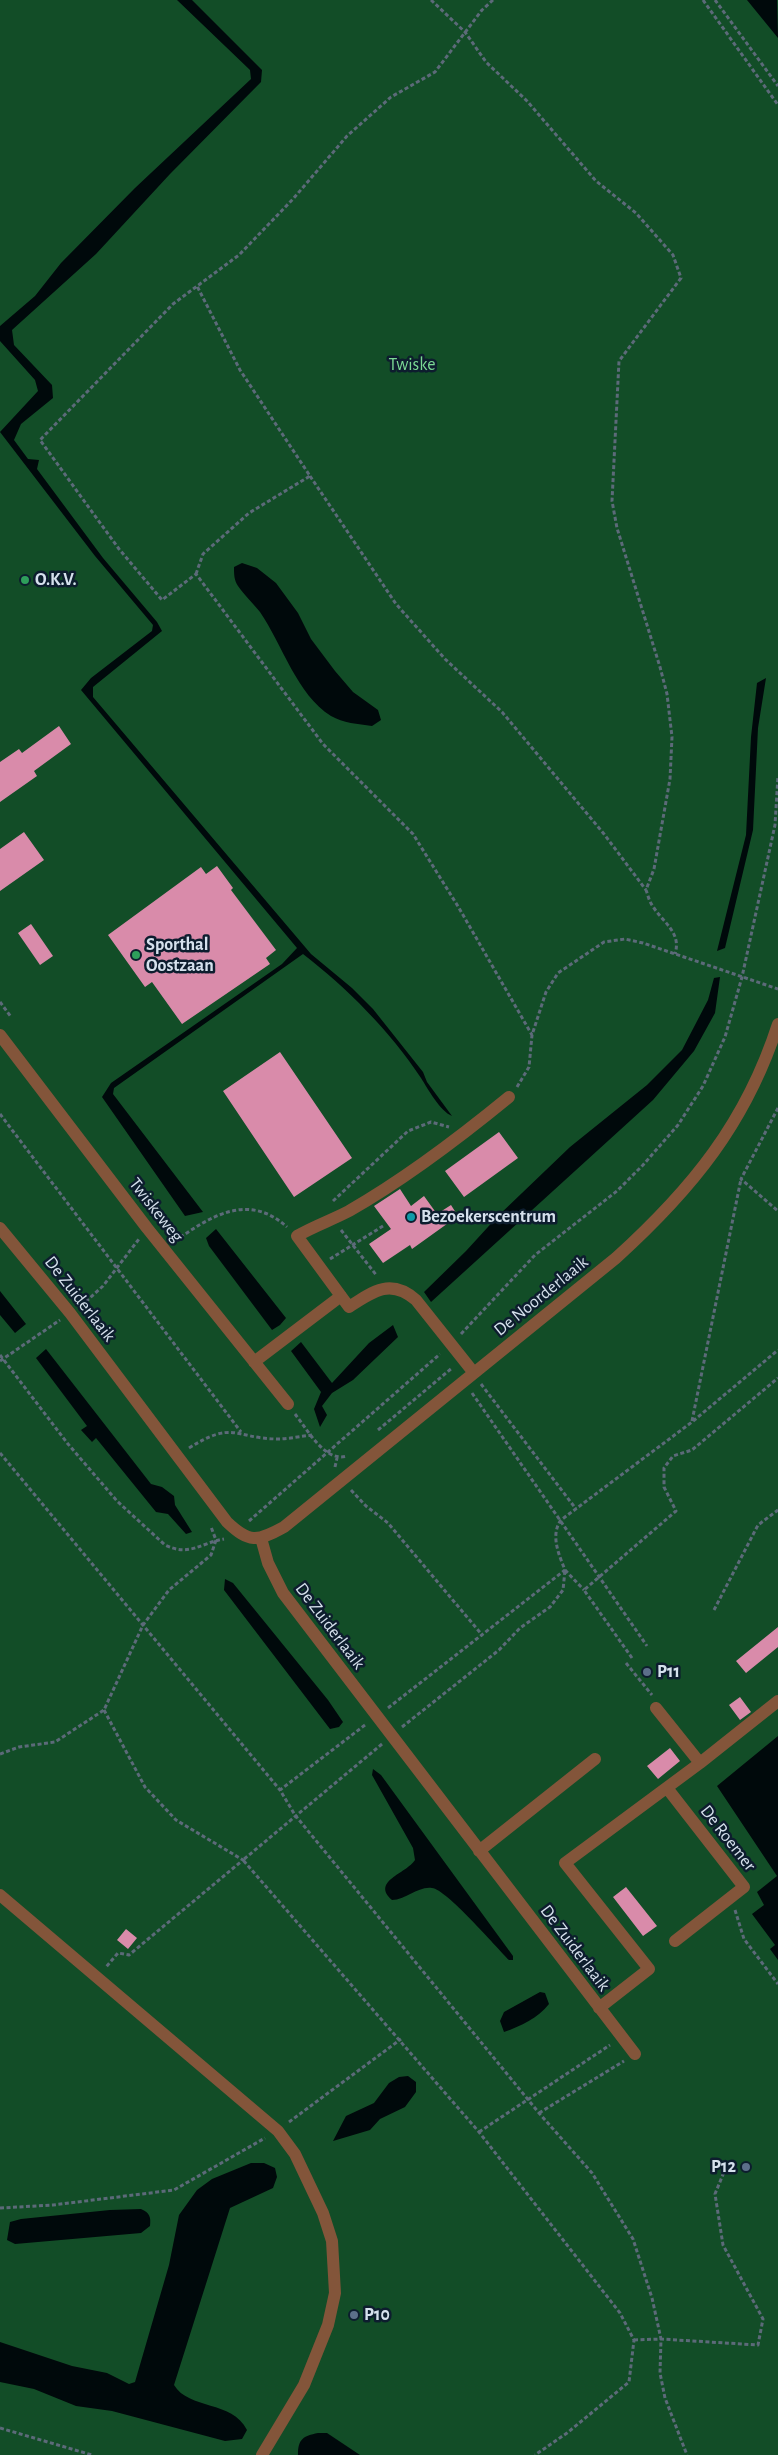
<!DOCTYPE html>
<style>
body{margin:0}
canvas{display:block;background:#0d1d2e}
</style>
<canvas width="778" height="2455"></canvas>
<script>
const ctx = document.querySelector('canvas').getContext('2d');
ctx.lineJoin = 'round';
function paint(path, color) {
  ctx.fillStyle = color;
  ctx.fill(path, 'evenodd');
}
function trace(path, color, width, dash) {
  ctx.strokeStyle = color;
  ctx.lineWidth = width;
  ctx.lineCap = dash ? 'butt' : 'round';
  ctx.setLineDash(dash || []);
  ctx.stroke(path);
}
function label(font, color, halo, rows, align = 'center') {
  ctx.font = font + ' "Alegreya Sans",sans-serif';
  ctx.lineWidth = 5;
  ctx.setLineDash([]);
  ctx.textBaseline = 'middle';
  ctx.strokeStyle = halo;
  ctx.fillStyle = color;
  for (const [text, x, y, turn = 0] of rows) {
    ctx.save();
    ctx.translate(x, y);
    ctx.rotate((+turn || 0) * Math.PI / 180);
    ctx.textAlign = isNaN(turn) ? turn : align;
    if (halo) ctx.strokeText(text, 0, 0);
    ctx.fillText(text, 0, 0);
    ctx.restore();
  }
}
const green = new Path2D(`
 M0,0H778V2455H0Z`);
const water = new Path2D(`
 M177,0H192L262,70L261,82L170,174L96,254L12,330L14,345L52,385L53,398L21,424L14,440L28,459L39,460L37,469L103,558L157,622L162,631L93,687V697L311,954L352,988L373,1009L423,1072L427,1082L452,1116C440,1111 428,1089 421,1078C390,1031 347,988 303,954L114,1088L113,1094L203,1212L185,1216L102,1097L111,1083L282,964L297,948L81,690L91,678L152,631L153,625L95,556L0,432L38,391L35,380L0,341V326L35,296L61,263L135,188L251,79L250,70Z
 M747,0H777L778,38Z
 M242,563L257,568L276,583L298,613L311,639L335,671L353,692L378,710L381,720L372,726C358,724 343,723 331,716C297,695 282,644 260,612C253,603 244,595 238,586C234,580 234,574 234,567Z
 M766,678L758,728L753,830L725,948L717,951L746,835L751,737L757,683Z
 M720,977L715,1013L694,1051L653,1100L431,1302L424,1292L466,1251L498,1216L570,1147L647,1085L682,1050L708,1000L714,978Z
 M216,1229L286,1318L280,1325L272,1330L209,1246L206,1238Z
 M0,1291L26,1324L15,1333L0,1315Z
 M393,1325L398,1337L353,1380L332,1393L322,1406L327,1415L320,1427L314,1409L321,1392L291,1351L301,1342L332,1383L369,1343Z
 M46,1349L151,1484L162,1487L174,1496L175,1505L192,1532L186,1534L168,1514L156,1512L96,1438L92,1442L81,1430L87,1426L36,1358Z
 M225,1579L233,1583L328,1700L343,1722L339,1727L330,1729L224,1590Z
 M778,1736V1960L770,1949L775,1945L752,1914L764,1905L757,1892L777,1876L717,1786Z
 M373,1769L381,1775L513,1956V1960H509C496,1947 446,1889 432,1888C418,1886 406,1900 392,1900C371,1881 406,1874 415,1860L413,1848L372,1775Z
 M540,1992L545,1993L549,2004C538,2018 521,2026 504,2032L500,2021L504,2012Z
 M408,2076L416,2082V2092L405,2107L380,2119L370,2130L333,2141L346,2116L374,2103L389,2083L399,2077Z
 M251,2163H264L275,2168L277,2177L273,2188L230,2208L174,2385C189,2410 232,2400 247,2430L242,2439L225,2441L112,2411L76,2406L34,2389L0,2382V2342L72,2366L107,2373L129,2384L135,2382L169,2265L179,2215L197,2190L212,2179Z
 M141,2209C150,2213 151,2217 150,2226L141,2233L15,2244L7,2240L10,2222L21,2219L110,2210Z
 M318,2433H327L360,2455H298C298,2439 303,2436 318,2433Z`);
const building = new Path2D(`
 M59,726L71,744L34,771L37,776L0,802V762L19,749L22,753Z
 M24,832L44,860L0,891V849Z
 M217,866L233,888L231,890L276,950L266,958L270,964L182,1024L152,982L145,987L108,935L201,867L206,874Z
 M31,924L53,956L40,965L18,933Z
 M280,1052L352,1158L294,1197L223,1091Z
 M499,1132L518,1158L464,1197L445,1171Z
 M400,1189L411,1206L424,1196L437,1214L451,1205L458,1216L412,1249L410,1245L383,1263L369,1244L391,1229L374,1206Z
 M778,1627V1647L746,1673L736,1661Z
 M740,1697L751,1712L740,1720L729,1705Z
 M670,1748L680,1761L658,1779L647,1766Z
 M626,1887L657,1926L643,1936L613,1897Z
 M126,1929L137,1938L128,1949L117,1940Z`);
const path = new Path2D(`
 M431,0L465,32L486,62L527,101L596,181L636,213L673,255L681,278L619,361L612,501L617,528L660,667L667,694L672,737L670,779L654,869L646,890C648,895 649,901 652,905C662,922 682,932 675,954
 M493,0L482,10L435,72L391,97L347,136L293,199L239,255L173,304L40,440L119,549L162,600L196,574L323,744L413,834L459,908L532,1035
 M703,0L778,105
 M715,0L778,86
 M310,476L396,604L445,659L502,712L604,834L646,890
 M196,574L203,554L249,513L310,476L240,370L197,286
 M0,1002L11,1017
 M517,1087L529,1067L532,1035L546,992L558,973L604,942L625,939L643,943L778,989
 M778,1108L741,1179L778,1211
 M0,1114L241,1432
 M333,1201L408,1131L431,1122L449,1127
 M341,1230L377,1276
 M175,1241C211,1216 248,1192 287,1227
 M330,1259L383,1226
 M81,1306L103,1286L139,1239
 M461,1334L535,1255L617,1191L643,1165L678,1125L703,1086L725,1037L742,977L775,825L778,776
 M0,1355L68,1444L117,1501L165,1545C190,1557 200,1543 224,1539
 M0,1361L60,1320
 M481,1384L576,1509
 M472,1393L647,1646
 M295,1414C307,1429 325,1463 347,1456
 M692,1421L741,1179
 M378,1430L452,1368
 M189,1448C234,1420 233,1438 277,1439C289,1439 301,1436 312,1435
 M0,1453L280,1790
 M335,1467L337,1458
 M351,1490L366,1506L388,1523L483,1636
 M249,1521L440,1354
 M565,1570L584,1590
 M714,1610L758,1525L778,1510
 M632,1658L584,1590L676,1511L664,1487V1468L673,1456L692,1450L778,1378
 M626,1663L652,1695
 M388,1708L565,1570C559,1555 550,1535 561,1520L692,1422L778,1350
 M104,1710L145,1787L176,1820L243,1860L129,1955L118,1953L106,1967
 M365,1725L280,1790L295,1815L539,2113L592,2173L633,2239L652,2298L661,2339L660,2373L665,2398L687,2455
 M402,1727L499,1650L520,1628L550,1607L563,1590L565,1570
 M382,1744L243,1860L479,2132L620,2313L634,2340L629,2382L567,2433L535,2455
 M0,1754L19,1747L55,1742L104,1710L143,1625L169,1590L211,1555L216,1540L211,1527
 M735,1910L744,1939L778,1984
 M539,2113L624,2061
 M289,2122L401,2039
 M479,2132L610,2045
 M0,2208L53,2205L174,2190L265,2138
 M634,2340L661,2339L758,2345L763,2319L723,2245L715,2194L724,2172
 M0,2428L92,2455`);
const minor = new Path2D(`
 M0,1035L147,1228L288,1404
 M0,1228L70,1313L227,1522C249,1543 257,1542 284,1527L616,1258C692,1189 746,1123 778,1024
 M254,1362L341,1296
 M474,1373L416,1300C391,1278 373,1291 349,1307L297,1236C314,1226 332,1220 349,1211C405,1179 459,1138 509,1097
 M261,1538L268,1563L283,1593L635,2054
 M656,1708L700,1763L778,1701
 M667,1788L744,1887L675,1941
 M479,1851L595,1759
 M0,1895L278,2131L295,2154L323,2213L332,2241L335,2293L328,2325L304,2385L262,2455
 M599,2008L649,1969L565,1863L700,1763`);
const markers = [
 [25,580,5,"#2e9e5b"],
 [136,955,5,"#2e9e5b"],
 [411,1217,5,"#0f9aa8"],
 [647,1672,5,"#5c6f8a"],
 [746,2167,5,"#5c6f8a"],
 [354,2315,5,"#5c6f8a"]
];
const parkNames = [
 ["Twiske",412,365]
];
const poiNames = [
 ["O.K.V.",35,580],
 ["Sporthal",146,945],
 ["Oostzaan",146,966],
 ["Bezoekerscentrum",421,1217],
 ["P11",657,1672],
 ["P12",736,2167,"right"],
 ["P10",364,2315]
];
const streetNames = [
 ["Twiskeweg",156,1210,52],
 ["De Noorderlaaik",541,1296,-39],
 ["De Zuiderlaaik",80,1299,52],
 ["De Zuiderlaaik",330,1626,53],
 ["De Roemer",728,1838,52],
 ["De Zuiderlaaik",575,1948,53]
];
paint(green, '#124d27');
paint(water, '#00090b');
paint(building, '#d98baa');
trace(path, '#5c6a79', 3, [4, 2.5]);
trace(minor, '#83553a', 12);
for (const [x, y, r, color] of markers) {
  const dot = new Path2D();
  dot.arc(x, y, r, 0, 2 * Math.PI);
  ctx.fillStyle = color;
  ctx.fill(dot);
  trace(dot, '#0d1d2e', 2);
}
label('18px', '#7bd994', '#0d1d2e', parkNames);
label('bold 18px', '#d6e1ed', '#0d1d2e', poiNames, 'left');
label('18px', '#d6e1ed', '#0d1d2e', streetNames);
</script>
